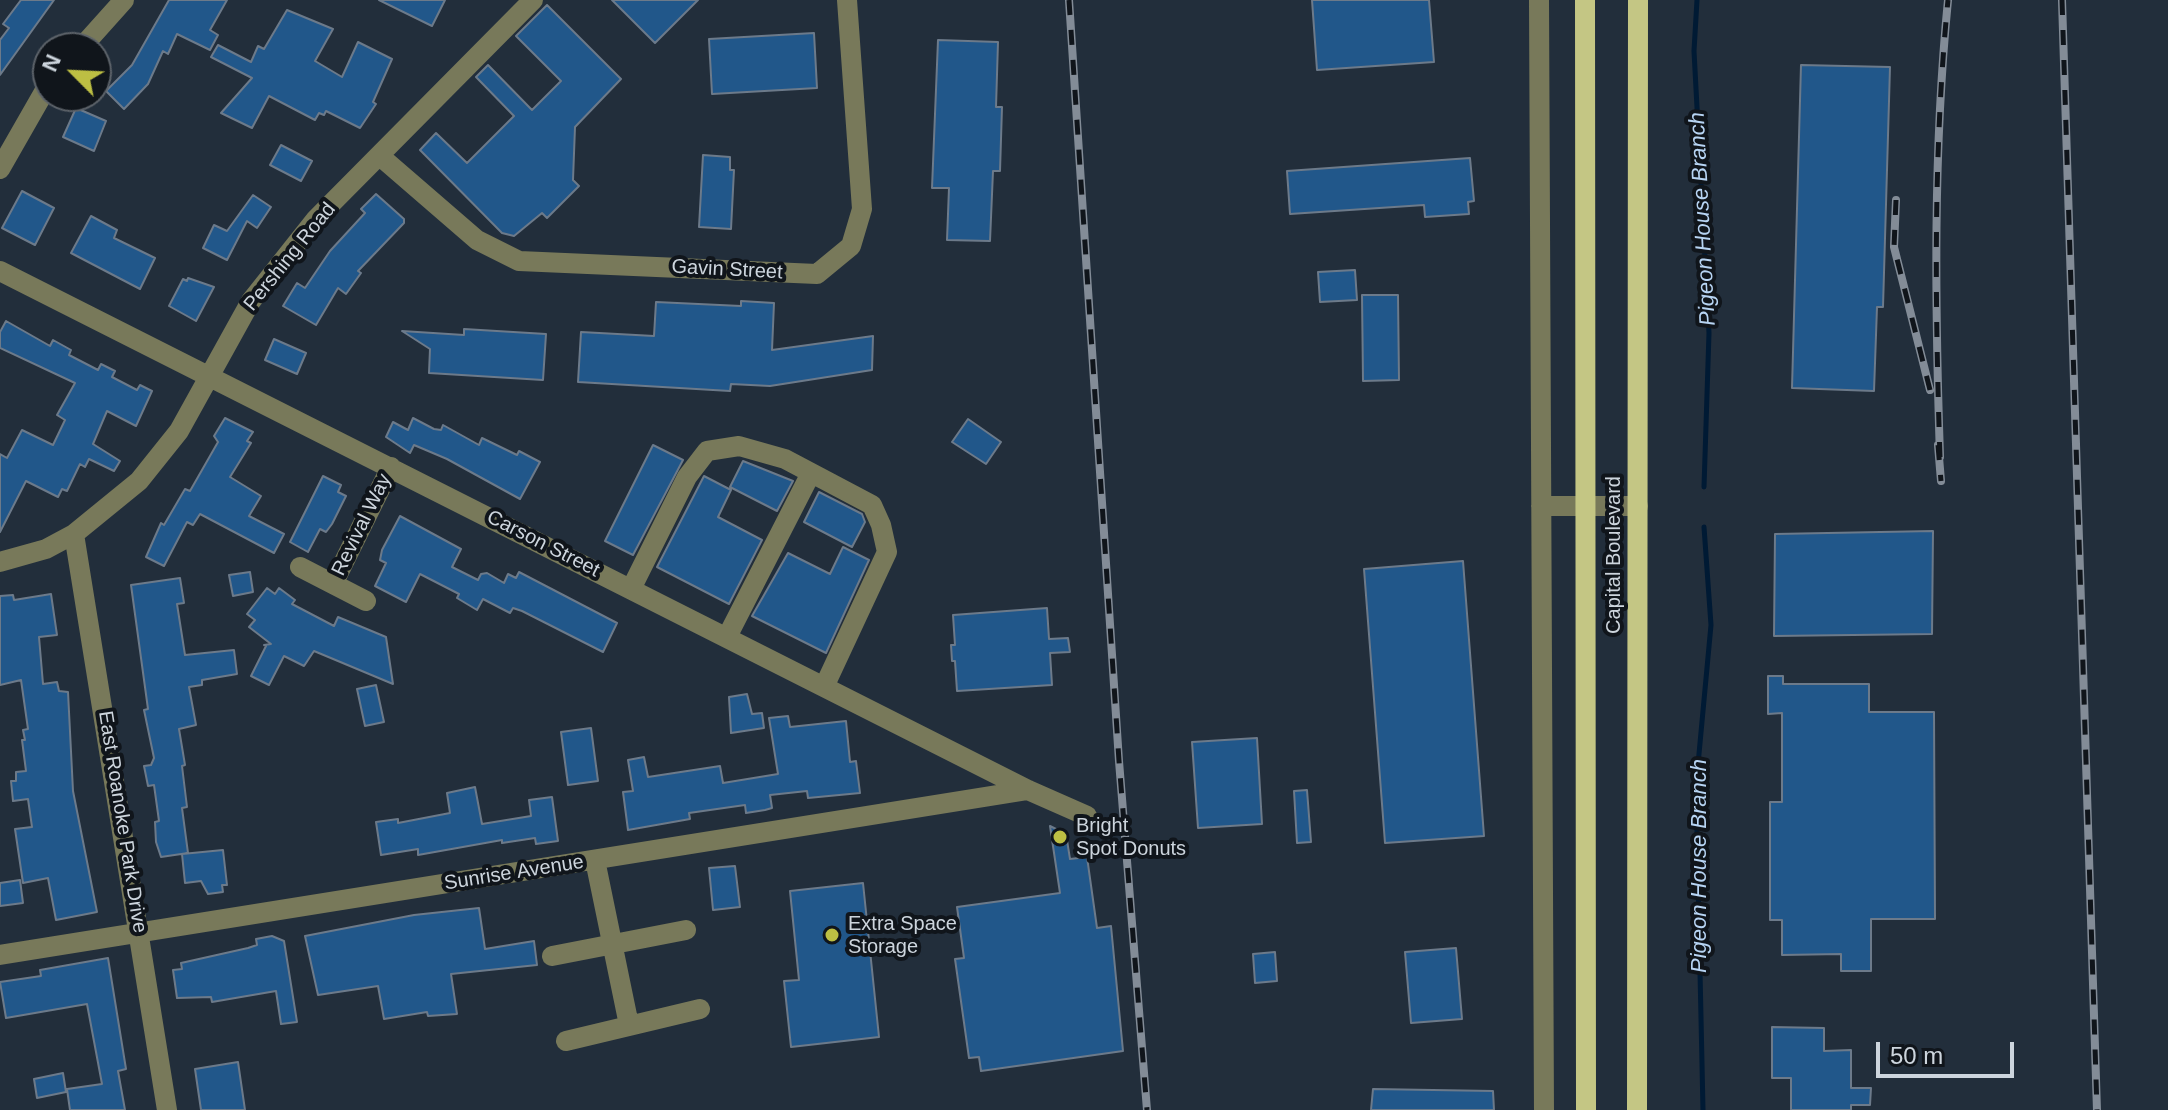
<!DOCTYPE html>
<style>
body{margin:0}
#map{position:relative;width:2168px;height:1110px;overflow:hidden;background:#222e3b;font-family:Arial,sans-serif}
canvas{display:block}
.north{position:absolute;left:32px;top:32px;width:80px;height:80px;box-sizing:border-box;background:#10151b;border:2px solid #5c6269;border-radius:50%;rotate:294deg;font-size:22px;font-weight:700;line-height:32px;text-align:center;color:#cdd5dd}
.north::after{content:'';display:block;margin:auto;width:28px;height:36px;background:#bdbf43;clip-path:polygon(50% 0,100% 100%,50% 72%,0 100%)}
.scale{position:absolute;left:1876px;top:1042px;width:138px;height:36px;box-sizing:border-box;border:4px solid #cdd5dd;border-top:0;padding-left:10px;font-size:24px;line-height:28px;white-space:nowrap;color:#cdd5dd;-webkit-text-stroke:6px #10151b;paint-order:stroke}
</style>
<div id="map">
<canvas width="2168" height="1110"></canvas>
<div class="north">N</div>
<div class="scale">50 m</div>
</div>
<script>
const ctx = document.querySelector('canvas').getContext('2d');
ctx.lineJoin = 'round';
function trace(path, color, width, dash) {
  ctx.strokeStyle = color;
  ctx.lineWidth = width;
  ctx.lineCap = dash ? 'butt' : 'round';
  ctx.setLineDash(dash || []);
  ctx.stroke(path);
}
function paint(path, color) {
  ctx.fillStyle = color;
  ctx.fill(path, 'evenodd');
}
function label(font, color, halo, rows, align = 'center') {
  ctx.font = font + ' Arial,sans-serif';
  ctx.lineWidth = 8;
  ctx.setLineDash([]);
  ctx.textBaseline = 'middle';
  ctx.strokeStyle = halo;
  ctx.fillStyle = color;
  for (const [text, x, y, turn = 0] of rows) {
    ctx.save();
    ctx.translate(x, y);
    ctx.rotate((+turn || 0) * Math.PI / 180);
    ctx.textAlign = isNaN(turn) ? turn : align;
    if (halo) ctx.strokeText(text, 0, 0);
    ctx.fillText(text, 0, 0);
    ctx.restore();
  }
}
const stream = new Path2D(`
 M1697,0L1694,51L1709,333L1704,487
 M1703,1110L1696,786L1711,625L1704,527`);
const building = new Path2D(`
 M21,0H54L0,75V40L9,28L3,24Z
 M169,0H227L210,30L218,35L210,50L177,34L168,54L163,51L148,84L124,109L106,91L132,65Z
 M379,0H445L432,26Z
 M612,0H698L655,43Z
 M1312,0H1429L1434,62L1317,70Z
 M547,5L621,79L575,127L573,180L579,186L547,218L542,213L514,236L502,233L420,150L436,133L467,163L514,116L476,77L488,65L532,110L561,81L516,36Z
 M287,10L333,29L315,61L342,77L358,42L392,59L373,102L376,104L360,128L326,111L324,115L319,113L315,120L269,96L252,128L221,113L252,78L211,57L218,45L251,62L258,46L264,49Z
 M814,33L817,88L712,94L709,39Z
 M938,40L998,42L996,107H1002L1000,171H993L990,241L947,240L949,188H932Z
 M1801,65L1890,67L1883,307H1877L1874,391L1792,388Z
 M76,108L106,121L94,151L63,137Z
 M281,145L312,161L301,181L270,165Z
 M703,155L730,157V170H734L731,229L699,227Z
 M1470,158L1474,201L1468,202L1469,214L1425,217L1424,205L1290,214L1287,171Z
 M22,191L54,208L35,245L2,228Z
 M376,194L404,219V223L358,271L361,273L346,294L338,288L316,325L283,306L297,283L305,288L330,251L365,213L361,209Z
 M253,195L271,207L257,228L247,221L227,260L203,248L214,225L227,231Z
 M91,216L117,230L114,238L155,258L140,289L71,253Z
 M1355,270L1357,300L1320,302L1318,272Z
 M188,278L214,287L196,321L169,306L183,279L187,281Z
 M1362,295H1398L1399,380L1363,381Z
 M741,301L774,303L772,350L873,336L872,370L770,386L731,384L730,391L578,382L581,332L654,336L656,302L741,306Z
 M6,321L50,346L53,340L71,350L69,355L98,370L101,364L115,371L112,377L137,390L140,385L152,391L136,426L107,411L93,444L120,461L114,471L89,459L85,467L80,464L67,491L62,489L58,497L26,481L0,532V454L7,458L22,430L53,445L65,420L57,415L75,383L0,348V332Z
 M464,329L546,334L543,380L429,373L430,349L402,331L464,335Z
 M274,339L306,353L297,374L265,360Z
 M225,418L253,432L247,441L251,443L230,477L261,496L249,516L284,534L274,553L200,514L193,525L187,522L164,566L146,557L161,523L164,525L185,489L190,491L218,442L214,436Z
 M413,418L434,429L441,430L443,425L479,445L482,438L517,455L519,451L540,462L520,499L447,459L414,445L410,453L386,437L393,422L408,430Z
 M968,419L1001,442L986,464L952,442Z
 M653,445L683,460L633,555L605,541Z
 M743,461L793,481L777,511L730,487Z
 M323,476L341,485L338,492L346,496L332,524L326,532L320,529L308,552L290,542Z
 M704,476L731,490L718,517L762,540L729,604L657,567Z
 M819,492L862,514L865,522L852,547L804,522Z
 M400,516L461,549L452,567L478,580L481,574L487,573L504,583L508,574L516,578L519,572L617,623L603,652L522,611L513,608L510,613L483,599L477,610L457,598L459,594L420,574L406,602L375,586L386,563L380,560L382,550Z
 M1933,531L1932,634L1774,636L1775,534Z
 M843,547L869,560L826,653L752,616L788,553L830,574Z
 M1463,561L1484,836L1385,843L1364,569Z
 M250,572L253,592L233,596L229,575Z
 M180,578L184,603L177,604L185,655L234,650L237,674L202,680V685L189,687L196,725L179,729L185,765L182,766L187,807L182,808L188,853L161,857L156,842L155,822L159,821L154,785L148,786L144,766L151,765L154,758L144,710L148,709L131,585Z
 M267,588L275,594L279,588L295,600L292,604L334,626L338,617L386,637L393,684L314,651L304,666L284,656L269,685L251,676L266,646L264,645L271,644L249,627L255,620L247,614Z
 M51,594L57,635L39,637L43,684L57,682L59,691L68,692L73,791L97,912L56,920L48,878L23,883L15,829L32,827L28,799L13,801L11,781H16V772L26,771L22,740H25L23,730L28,729L21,680L0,685V596L13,595L14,600Z
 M1047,608L1049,639L1068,638L1070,652L1050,653L1052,685L957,691L955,661H952L951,645H955L953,615Z
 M1768,676H1783V684H1869V712H1934L1935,919H1871V971H1841V954L1782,955V920H1770V802H1782V713L1768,714Z
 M376,685L384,722L365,726L357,689Z
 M747,694L752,714L762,713L764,728L731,733L729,697Z
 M788,716L790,727L846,721L850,762L856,761L860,793L808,798L807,791L770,795L772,808L765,810L746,813L745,805L689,813L690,819L628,830L623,792L633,791L628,760L644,757L648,777L720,766L723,783L778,774L769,718Z
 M591,728L598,781L568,785L561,732Z
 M1257,738L1262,824L1198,828L1192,742Z
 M475,787L482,824L531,816L529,800L552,797L558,841L536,844L535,838L502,843V840L418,855V849L381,855L376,822L398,819V823L450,813L447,793Z
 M1307,790L1311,842L1297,843L1294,791Z
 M1050,826L1066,834L1070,859L1087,857L1097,928L1111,926L1123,1051L981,1071L979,1057L969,1058L955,959L964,958L957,907L1060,893Z
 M223,850L227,885H222L223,892L208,894L201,881L185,883L182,854Z
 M735,866L740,907L713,910L709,868Z
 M20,880L23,903L0,906V883Z
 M863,883L879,1037L791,1047L784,981L799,980L790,891Z
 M479,908L485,949L534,941L537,965L451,974L457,1014L428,1016L427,1012L384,1019L378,986L318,995L305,936L414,915Z
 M272,936L284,941L297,1022L281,1024L276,991L212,1002L211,997L177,998L173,970L182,969L181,963L248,948L257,945L256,939Z
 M1456,948L1462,1019L1411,1023L1405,952Z
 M1275,952L1277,981L1255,983L1253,954Z
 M108,958L126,1069L118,1071L125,1110H70L67,1089L102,1084L87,1004L6,1018L0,982L41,976L40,970Z
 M1772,1027L1824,1028V1051L1851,1050V1088H1871L1870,1105H1851V1110H1791V1078H1772Z
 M238,1062L245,1110H201L195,1069Z
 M63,1073L66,1092L37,1098L34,1079Z
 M1373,1089L1493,1091L1494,1110H1371Z`);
const minor = new Path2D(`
 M1539,0L1544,1110
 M81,48L124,0
 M381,157L477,240L519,261L817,274L851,246L862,209L847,0
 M0,169L48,85
 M0,271L1028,790L1087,816
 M1541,506H1638
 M74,534L167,1110
 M0,562L46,549L74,534L139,481L179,431L251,301L316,219L533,0
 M300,567L366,601
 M333,584L391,467
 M631,589L687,477L707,451L739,446L785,459L872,505L881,525L887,552L824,687
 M727,637L811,473
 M595,860L629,1025
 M0,955L1028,790
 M552,956L686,930
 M566,1041L700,1009`);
const major = new Path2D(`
 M1585,0L1586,1110
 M1637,1110L1638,0`);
const rail = new Path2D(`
 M1069,0L1119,761L1147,1110
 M2062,0L2097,1110
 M1896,200L1894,247L1930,390
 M1938,445L1941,481
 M1940,457C1935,304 1933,152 1948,0`);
const markers = [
 [1060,837,8,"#bdbf43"],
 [832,935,8,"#bdbf43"]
];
const streetNames = [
 ["Pershing Road",290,257,-51],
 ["Gavin Street",727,270,3],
 ["Revival Way",362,525,-64],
 ["Carson Street",543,544,27],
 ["Capital Boulevard",1614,555,-90],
 ["East Roanoke Park Drive",122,822,81],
 ["Sunrise Avenue",514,873,-9]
];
const poiNames = [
 ["Bright",1076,826],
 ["Spot Donuts",1076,849],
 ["Extra Space",848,924],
 ["Storage",848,947]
];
const waterNames = [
 ["Pigeon House Branch",1703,219,-93],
 ["Pigeon House Branch",1700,866,-90]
];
trace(stream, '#001a34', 5);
paint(building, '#21578a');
trace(building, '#6c7a8a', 2);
trace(minor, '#78795a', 20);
trace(major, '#c4c684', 20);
trace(rail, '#838c97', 8);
trace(rail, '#10151b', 5, [15]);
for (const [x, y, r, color] of markers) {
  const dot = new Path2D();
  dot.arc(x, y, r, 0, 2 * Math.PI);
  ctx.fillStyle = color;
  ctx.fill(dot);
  trace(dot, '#10151b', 3);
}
label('20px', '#cdd5dd', '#10151b', streetNames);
label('20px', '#cdd5dd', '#10151b', poiNames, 'left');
label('italic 22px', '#b7d4f3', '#10151b', waterNames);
</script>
